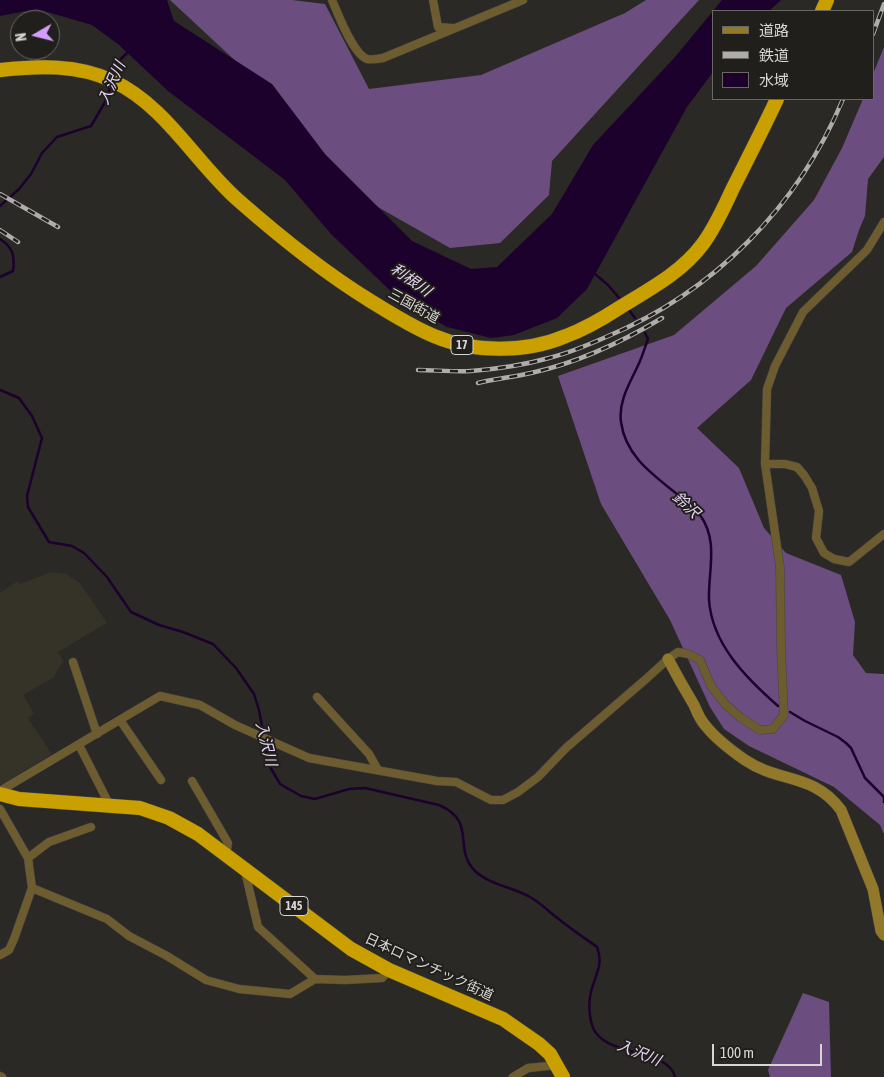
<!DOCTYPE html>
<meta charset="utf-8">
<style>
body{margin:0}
#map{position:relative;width:884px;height:1077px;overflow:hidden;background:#2a2925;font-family:"Asap Condensed","Noto Sans JP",sans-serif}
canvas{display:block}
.legend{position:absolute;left:712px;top:10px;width:162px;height:90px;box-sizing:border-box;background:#211f1b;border:1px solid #6a6865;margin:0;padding:6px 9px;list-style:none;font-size:15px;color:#d7d6d4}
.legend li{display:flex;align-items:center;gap:10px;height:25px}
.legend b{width:25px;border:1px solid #6a6865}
.north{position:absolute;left:10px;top:10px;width:50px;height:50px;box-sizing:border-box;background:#211f1b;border:1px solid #6a6865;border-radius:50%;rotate:262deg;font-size:14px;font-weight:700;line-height:20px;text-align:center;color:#d7d6d4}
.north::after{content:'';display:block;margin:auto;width:18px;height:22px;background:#d49cfc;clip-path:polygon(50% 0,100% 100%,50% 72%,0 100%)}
.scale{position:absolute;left:712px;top:1044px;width:110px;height:22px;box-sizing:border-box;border:2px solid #d7d6d4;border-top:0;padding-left:6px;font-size:15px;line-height:18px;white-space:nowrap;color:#d7d6d4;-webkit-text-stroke:4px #211f1b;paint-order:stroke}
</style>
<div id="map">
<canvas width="884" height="1077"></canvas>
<ul class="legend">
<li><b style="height:6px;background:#92782a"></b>道路</li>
<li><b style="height:6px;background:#aeadaa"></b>鉄道</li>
<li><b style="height:14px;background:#1d012d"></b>水域</li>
</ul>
<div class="north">N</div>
<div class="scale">100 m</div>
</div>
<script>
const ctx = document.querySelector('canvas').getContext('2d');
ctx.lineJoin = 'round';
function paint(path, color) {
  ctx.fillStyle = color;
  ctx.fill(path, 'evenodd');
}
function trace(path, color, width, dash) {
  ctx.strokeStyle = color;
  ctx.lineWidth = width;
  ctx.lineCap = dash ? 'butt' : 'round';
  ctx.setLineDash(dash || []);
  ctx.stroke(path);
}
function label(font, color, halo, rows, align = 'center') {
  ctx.font = font + ' "Asap Condensed","Noto Sans JP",sans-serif';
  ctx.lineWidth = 4;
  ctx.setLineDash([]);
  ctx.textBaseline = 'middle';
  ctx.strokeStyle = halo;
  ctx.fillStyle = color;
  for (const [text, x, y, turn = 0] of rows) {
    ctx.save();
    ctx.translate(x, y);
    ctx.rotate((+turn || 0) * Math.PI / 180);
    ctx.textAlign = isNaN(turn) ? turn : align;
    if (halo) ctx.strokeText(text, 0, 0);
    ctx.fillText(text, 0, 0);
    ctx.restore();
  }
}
const built = new Path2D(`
 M51,572L66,574L80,583L107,623L58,652L63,661L54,677L23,695L34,713L28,718L52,754L3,784H0V593L18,581L20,584Z`);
const forest = new Path2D(`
 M170,0H292L325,4L369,89L481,75L625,13L646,0H699L552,161L549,195L500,243L450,248L325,177L299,120Z
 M884,47V157L868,179L865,216L859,230L852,252L786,308L751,380L697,428L739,468L764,528L786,553L841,575L855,622L853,655L866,673L884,674V834L880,825L834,787L749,746L724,729L710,707L670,620L601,504L558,376L674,335L756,266L814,200L842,148L863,99H873V74Z
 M803,993L829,1002L831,1077H770L768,1070Z`);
const water = new Path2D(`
 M0,0H167L174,21L272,84L325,154L412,241L471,269L497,267L552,214L593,145L675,57L713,11V72L687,107L587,289L557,318L514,335L491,338L447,327L399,299L331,234L285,180L168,91L118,44L92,25L37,9L0,16Z
 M722,0H781L769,11H713Z`);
const stream = new Path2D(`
 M114,75L118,62L129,51
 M0,206L19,189L31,174L42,153L57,137L91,126L105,102L111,85
 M0,239C13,247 15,256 13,271L0,277
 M595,274L608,285L620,299
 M629,310L635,318
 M645,333L648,339C645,347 643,354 640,361C632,380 618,399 621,422C626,459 657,477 683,499C689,504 696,509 700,515C719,541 708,571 709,600C712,644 746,678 778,706
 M0,390L19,398L32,416L42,438L27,496L28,507L49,542L72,546L84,553L107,577L131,612L159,625L183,632L213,644L236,668L254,694L259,710L264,736
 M790,712L805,721L838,737L846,743L851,748L865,778L884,797V802
 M265,741L269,765L280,784L301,796L315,799L349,789L365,788L439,805C478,822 452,848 475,871C490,885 513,887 530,897C541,903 550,913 560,920C572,930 585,938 597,947C604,965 595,975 591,992C588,1004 589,1024 596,1033C614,1057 668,1049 675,1077`);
const street = new Path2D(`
 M332,0C338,14 353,54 367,59C372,60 378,59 383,58L523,0
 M433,0L438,27L452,28
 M765,464H785L797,467L804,475L812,488L819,511L816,538L824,553L834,559L849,562L884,534
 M73,662L97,734
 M317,697L369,754L378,770
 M120,720L161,780
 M79,745L110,806
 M192,781L228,843L226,855
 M0,791L160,696L200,705L235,725L309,758L437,781L456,782L491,800H503L518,792L538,777L566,748L646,679L668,659L678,652L688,654L700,660L711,686L725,704L741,718L760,730L773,729L784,715L781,649L780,567L765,464L767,389L775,366L803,312L867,250L884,222
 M0,809L28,858L32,888L107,919L129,936L167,956L206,980L239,989L290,994L315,979L345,980L382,978L389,970
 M28,858L49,842L91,827
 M245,871L258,927L315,979
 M0,955L9,950L14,939L32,888
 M0,1076L2,1077
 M513,1077L528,1068L558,1065`);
const secondary = new Path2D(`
 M668,659C676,674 685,690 694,705C697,712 700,720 705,725C715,738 732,751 745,760C779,783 814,773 841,810L873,889L881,931L884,935`);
const highway = new Path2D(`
 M822,11L827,0
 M0,70C38,66 77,64 113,81C166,106 195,162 238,200C280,237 322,271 369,300C390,313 412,327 434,336C474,353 526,353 566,336C585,329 602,319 619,308C648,290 681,273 702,245C715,228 724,207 733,188C748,158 763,129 777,99
 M0,794L19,799L140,808L169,818L198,834L351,949L389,970L503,1019L539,1044L550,1054L563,1077`);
const rail = new Path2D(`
 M873,34L884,4
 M0,194L58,227
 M0,230L18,242
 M418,370C435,370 453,372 471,371C497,369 524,365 549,358C569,353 588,345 606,337C714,292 798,207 843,99
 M478,383C495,379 513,377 531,373C577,363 622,342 662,318`);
const shields = [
 [462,345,22],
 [294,906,28]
];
const shieldNames = [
 ["17",462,345],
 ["145",294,906]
];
const streetNames = [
 ["三国街道",414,306,29],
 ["日本ロマンチック街道",429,967,25]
];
const waterNames = [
 ["入沢川",112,83,-66],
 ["利根川",411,280,35],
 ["鈴沢",686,505,43],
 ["入沢川",266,744,76],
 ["入沢川",639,1053,22]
];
paint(built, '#353228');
paint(forest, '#6b4d80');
paint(water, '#1d012d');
trace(stream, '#1d012d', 2.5);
trace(street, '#464541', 9);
trace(secondary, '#464541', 12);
trace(highway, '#464541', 15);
trace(street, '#6c5c2f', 8);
trace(secondary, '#92782a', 11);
trace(highway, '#caa000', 14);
trace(rail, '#aeadaa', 4.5);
trace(rail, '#211f1b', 2.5, [8]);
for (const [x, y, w] of shields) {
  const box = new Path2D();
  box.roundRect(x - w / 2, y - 9.5, w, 19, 4);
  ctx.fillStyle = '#211f1b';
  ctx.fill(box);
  trace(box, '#d7d6d4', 1);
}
label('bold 12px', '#d7d6d4', null, shieldNames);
label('14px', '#d7d6d4', '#211f1b', streetNames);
label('italic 15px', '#e6d4f4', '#211f1b', waterNames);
</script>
